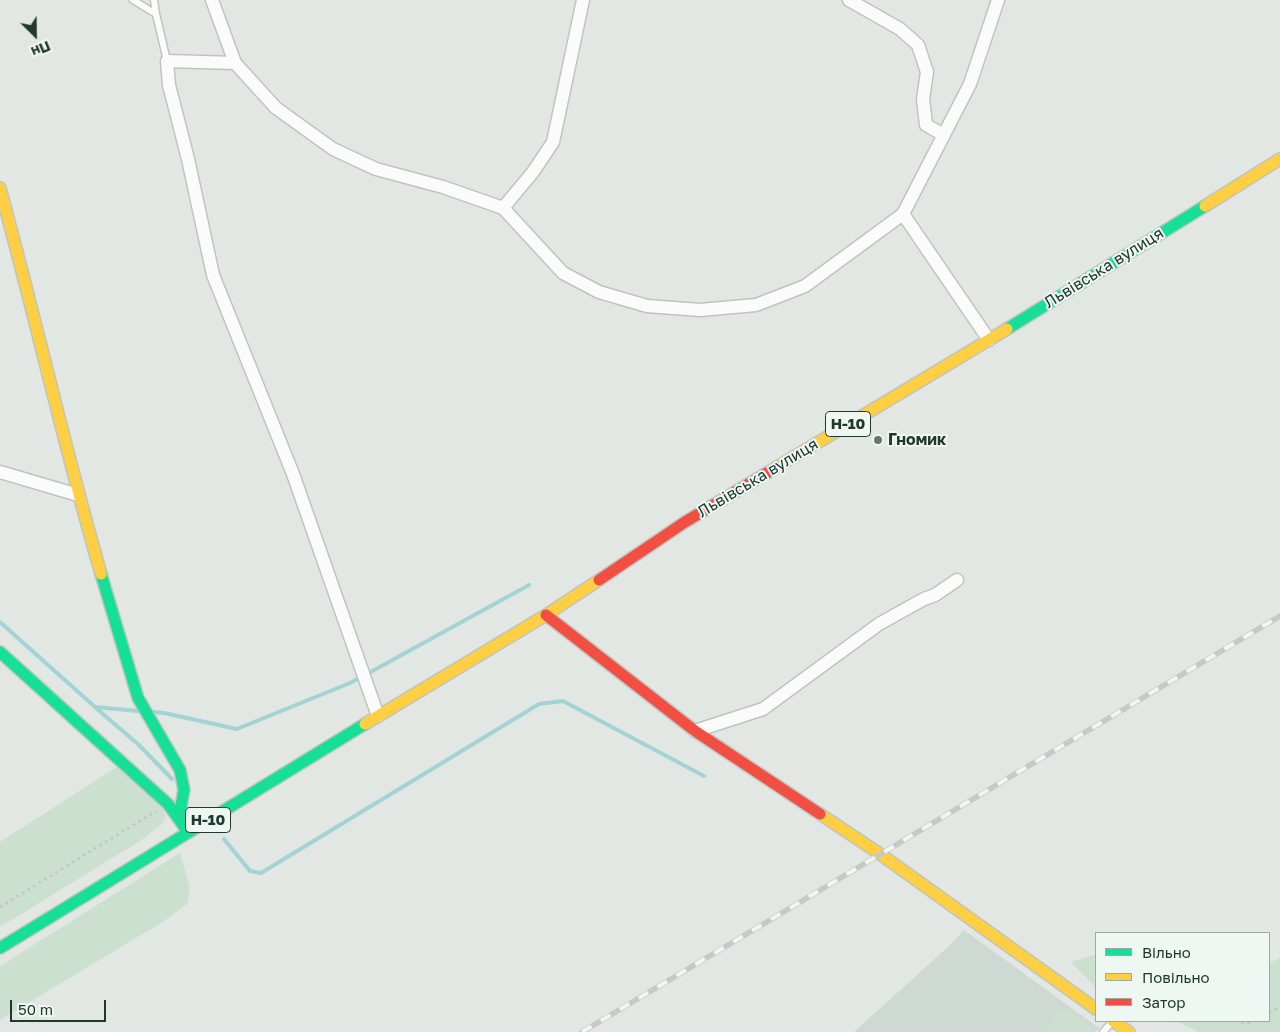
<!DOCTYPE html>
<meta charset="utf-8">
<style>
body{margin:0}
#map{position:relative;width:1280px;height:1032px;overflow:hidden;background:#e2e7e4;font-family:"Golos Text",sans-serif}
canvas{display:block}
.legend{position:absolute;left:1095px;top:932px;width:175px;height:90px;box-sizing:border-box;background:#eff7f2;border:1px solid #9caba4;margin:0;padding:6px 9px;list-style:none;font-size:15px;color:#203930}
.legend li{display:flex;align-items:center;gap:10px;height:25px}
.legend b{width:25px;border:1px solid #9caba4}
.north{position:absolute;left:10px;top:10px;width:50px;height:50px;-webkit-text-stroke:4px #eff7f2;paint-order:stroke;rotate:157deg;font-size:14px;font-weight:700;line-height:20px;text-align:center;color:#203930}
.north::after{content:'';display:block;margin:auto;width:18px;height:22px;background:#203930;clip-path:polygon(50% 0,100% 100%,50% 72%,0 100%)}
.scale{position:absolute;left:10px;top:1000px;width:96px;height:22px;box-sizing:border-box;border:2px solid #203930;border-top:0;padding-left:6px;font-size:15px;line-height:18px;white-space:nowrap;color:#203930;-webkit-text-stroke:4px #eff7f2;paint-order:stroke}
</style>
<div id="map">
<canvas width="1280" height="1032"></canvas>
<ul class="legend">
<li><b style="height:6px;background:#16e098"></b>Вільно</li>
<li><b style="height:6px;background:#ffcf43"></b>Повільно</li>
<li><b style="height:6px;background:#f24e42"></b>Затор</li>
</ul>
<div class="north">Пн</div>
<div class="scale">50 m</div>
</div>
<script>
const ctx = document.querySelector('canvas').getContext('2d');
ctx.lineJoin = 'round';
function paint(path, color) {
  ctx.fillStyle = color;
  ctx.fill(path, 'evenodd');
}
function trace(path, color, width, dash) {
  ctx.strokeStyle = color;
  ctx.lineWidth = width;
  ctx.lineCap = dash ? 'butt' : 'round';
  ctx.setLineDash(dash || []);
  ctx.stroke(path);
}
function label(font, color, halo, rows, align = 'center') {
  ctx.font = font + ' "Golos Text",sans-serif';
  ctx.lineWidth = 4;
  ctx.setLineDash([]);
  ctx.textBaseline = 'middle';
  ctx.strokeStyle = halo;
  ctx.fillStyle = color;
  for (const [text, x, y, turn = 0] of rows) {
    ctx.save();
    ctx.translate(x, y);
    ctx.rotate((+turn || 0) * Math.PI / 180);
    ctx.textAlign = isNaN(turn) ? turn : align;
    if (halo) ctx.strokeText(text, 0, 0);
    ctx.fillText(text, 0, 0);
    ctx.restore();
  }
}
const built = new Path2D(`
 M964,930L1099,1028L1095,1032H854L950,945Z`);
const green = new Path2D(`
 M118,766L158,802L166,816L162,824L140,841L0,927V842Z
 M180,853L190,888L187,904L164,921L0,1020V966Z
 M1096,954V988L1071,962Z
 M1280,958V1032H1199L1180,1023L1160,1021H1269V963Z
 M1059,1009L1070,1011L1093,1029L1090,1032H1045Z`);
const stream = new Path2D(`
 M0,622L95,707L138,711
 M367,674L529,585
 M96,708L139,745L172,779
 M153,712L164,713L237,729L350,683L361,677
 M224,839L250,871L261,873L539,704L563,701L704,776`);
const path = new Path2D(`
 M0,907L156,811
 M1269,1013L1280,1007
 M1235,1021L1247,1024L1252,1021`);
const lane = new Path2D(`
 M133,0L156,14L167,61
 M154,0L156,14
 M1103,1032L1112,1022`);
const street = new Path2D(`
 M212,0L235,63L276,108L333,149L376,169L443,187L503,208L563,273L599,292L647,306L700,310L756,305L805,286L903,214
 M849,0L900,29L918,45L927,72L923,99L926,125L944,135
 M235,63L167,61L169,85L188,159L213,275L293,474L378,716
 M503,208L533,172L553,142L583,0
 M989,340L903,214L970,84L998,0
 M0,472L78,495
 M695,731L763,709L879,624L924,599L935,595L957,580`);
const fast = new Path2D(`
 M1007,329L1205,206
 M0,652L168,804L188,832L181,806L184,790L180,770L138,698L101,574
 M0,948L365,724`);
const slow = new Path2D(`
 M0,188C35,316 64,446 101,574
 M1205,206L1280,159
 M777,467L1007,329
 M365,724L546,615L599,580
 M820,814L880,854L1096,1009
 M1113,1021L1129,1032`);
const jam = new Path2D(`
 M599,580L685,522L777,467
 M546,615L695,731L820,814`);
const rail = new Path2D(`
 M582,1032L1280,616`);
const markers = [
 [878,440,5,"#64766f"]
];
const shields = [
 [848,424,45],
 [208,820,45]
];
const shieldNames = [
 ["Н-10",848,424],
 ["Н-10",208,820]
];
const streetNames = [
 ["Львівська вулиця",1104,268,-32],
 ["Львівська вулиця",758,478,-31]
];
const poiNames = [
 ["Гномик",888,440]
];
paint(built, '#cfd9d4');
paint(green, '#cbe0cf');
trace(stream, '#a2d3d5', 4);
trace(lane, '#bfc4c1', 9);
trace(street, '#bfc4c1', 15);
trace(fast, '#bdc5c1', 14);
trace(slow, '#bdc5c1', 14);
trace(jam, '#bdc5c1', 14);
trace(path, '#bfc7c5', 2.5, [2.5, 4]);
trace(lane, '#fbfbfb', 6);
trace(street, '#fbfbfb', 12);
trace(fast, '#16e098', 11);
trace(slow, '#ffcf43', 11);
trace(jam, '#f24e42', 11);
trace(rail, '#c6c9c8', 5.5);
trace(rail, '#eff7f2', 4, [11]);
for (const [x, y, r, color] of markers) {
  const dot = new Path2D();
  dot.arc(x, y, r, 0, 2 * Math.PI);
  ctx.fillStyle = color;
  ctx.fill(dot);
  trace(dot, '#eff7f2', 2);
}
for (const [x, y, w] of shields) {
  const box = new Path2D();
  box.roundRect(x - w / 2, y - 12.5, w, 25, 4);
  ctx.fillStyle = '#eff7f2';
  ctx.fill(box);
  trace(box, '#203930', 1);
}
label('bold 15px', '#203930', null, shieldNames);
label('16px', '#203930', '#eff7f2', streetNames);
label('bold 16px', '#203930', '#eff7f2', poiNames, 'left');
</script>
